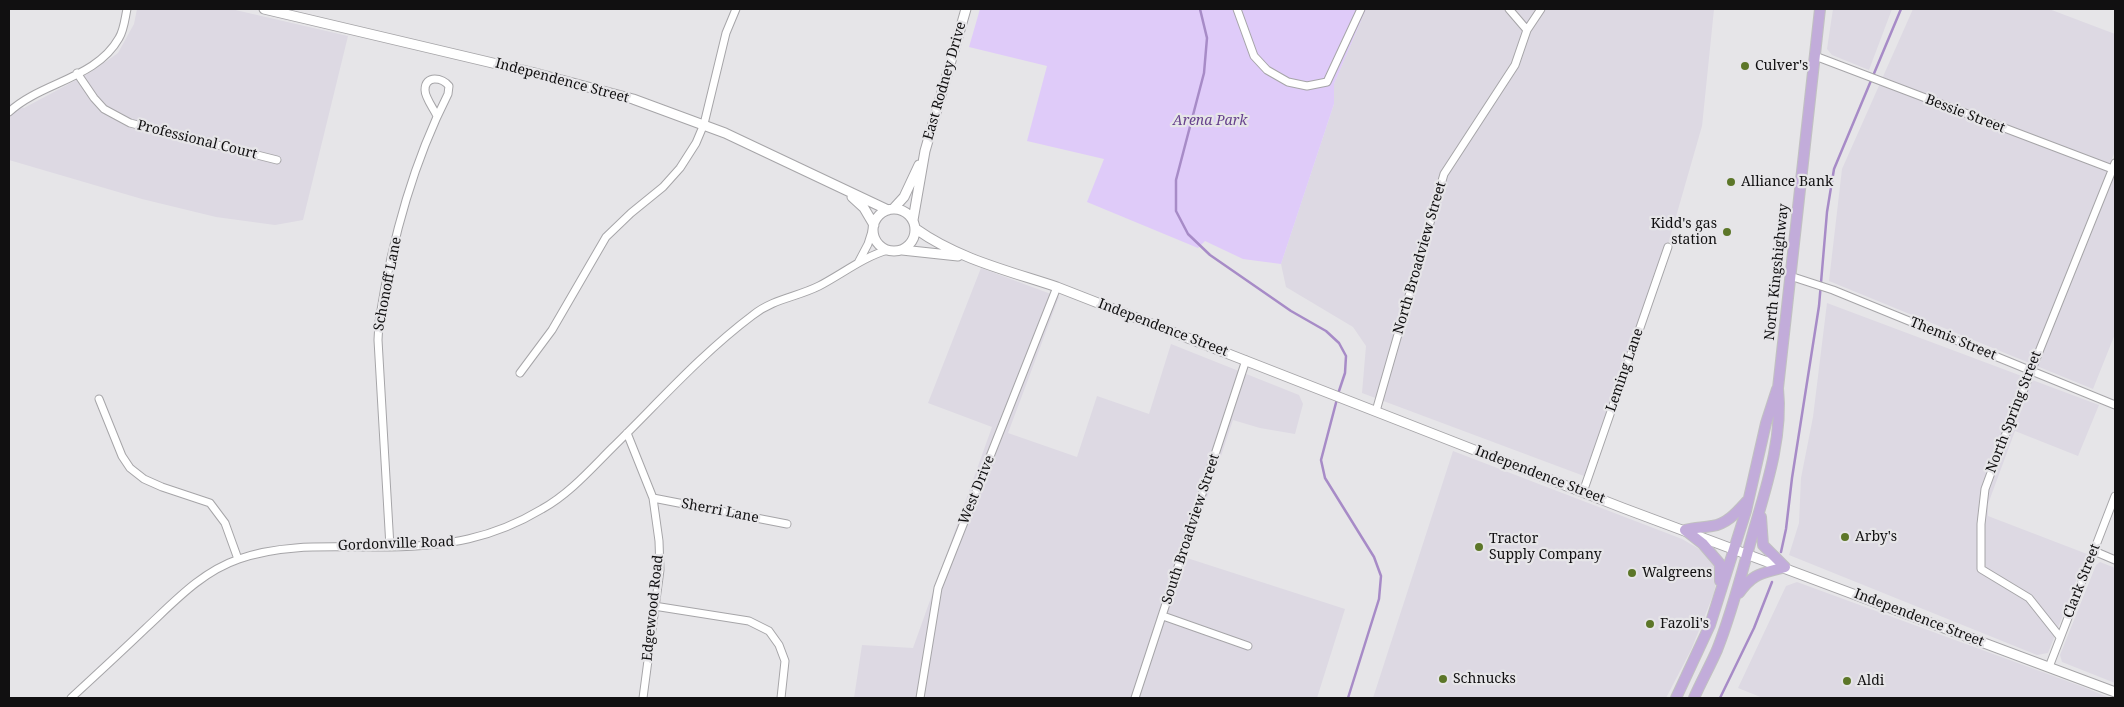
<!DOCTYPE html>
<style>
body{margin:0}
#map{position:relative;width:2124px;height:707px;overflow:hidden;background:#e6e5e8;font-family:"Noto Serif",serif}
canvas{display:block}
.frame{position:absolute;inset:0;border:10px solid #111011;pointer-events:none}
</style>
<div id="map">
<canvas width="2124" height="707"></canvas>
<div class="frame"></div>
</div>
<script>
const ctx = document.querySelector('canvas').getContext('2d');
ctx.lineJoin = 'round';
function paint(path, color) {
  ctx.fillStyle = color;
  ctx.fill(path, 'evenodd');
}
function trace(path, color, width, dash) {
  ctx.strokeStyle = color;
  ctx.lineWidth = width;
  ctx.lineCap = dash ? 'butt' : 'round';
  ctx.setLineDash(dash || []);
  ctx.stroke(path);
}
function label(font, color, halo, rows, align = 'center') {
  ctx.font = font + ' "Noto Serif",serif';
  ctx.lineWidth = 4.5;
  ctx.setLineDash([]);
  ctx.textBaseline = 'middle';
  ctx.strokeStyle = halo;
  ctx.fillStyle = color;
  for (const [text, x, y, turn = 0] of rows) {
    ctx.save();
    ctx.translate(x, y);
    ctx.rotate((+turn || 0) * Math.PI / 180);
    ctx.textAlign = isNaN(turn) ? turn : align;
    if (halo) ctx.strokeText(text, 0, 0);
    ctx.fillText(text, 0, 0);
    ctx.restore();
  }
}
const built = new Path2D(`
 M137,9H231L348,36L303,220L275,225L216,217L142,199L9,160V103L24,108L91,72L118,53L134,24Z
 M1366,9H1714L1702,126L1669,241L1584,476L1362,393L1366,346L1353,327L1286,287L1281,264L1334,104V84Z
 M1833,9H1892L1869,70L1832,55L1827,49Z
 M1913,9H2049L2115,34V151L2106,174L2115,178V334L2093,389L1829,281L1842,169Z
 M981,268L1059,297L1008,433L1077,457L1097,396L1149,414L1171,344L1299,395L1303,404L1295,434L1260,428L1233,420L1187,558L1345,609L1317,698H854L862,645L913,648L992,427L928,403Z
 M1827,303L2099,405L2078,456L2015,431L1988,504V516L2087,554L2048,653L2037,655L1789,555L1799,523L1801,478L1813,417Z
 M1453,451L1682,539L1708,554L1718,572L1714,593L1691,650L1666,698H1373Z
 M2100,562L2115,568V683L2062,662L2060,655L2096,565Z
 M1797,582L2086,688L2110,698H1763L1738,688L1786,586Z`);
const green = new Path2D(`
 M980,9H1366L1334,84V104L1281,264L1243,259L1205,241L1198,248L1087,202L1104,159L1027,141L1047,66L969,47Z`);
const stream = new Path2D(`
 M1200,9L1207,38L1204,73L1176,180V211L1188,234L1210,255L1291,311L1326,331L1339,343L1346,356L1345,373L1338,394
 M1337,399L1321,460L1325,478L1374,557L1381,576L1379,599L1348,698
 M1781,552L1786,529L1792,478L1819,306L1827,212L1834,169L1901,9
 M1720,698L1754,628L1772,582`);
const minor = new Path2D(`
 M1237,9L1254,56L1267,70L1288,82L1307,86L1327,82L1361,9
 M1509,9L1527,30
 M1815,56L2115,170
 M77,73L94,98L104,109L130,123L277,160
 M9,112C41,82 96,79 119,38C124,30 125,18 127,9
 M858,263L868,244L873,228
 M1790,276L1833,290L2115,405
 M520,373L552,330L606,237L631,213L663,187L680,168L696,143L704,124L726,33L736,9
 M99,399L122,456L130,468L144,479L162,487L210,503L225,523L238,559
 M1376,411L1444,174L1515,65L1527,30L1541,9
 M627,433L653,498L659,541L660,570L643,698
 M1583,492L1668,247
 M653,498L787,524
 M390,547L378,340L379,322C391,244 412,165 448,94L449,86C443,78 425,74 425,90C425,98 434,109 437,116
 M2094,551L2115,560
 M654,606L749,621L769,631L779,645L785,661L781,698
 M1163,616L1248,646
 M2060,637L2029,598L1981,569V524L1985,489L1999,451L2115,163
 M2049,667L2115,496
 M71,698C96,675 121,652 146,628C174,602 201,572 239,559C287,542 339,548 389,547C447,546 492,539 542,509C569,494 590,470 612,448C658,403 701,354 753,315C773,299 797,297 819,286C842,274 865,256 888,250
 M920,698L938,588L1057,287
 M1135,698L1246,360`);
const tertiary = new Path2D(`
 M264,9L535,73L633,99L725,133L888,210
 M852,197L864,208L874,225
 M873 230a21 21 0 1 1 42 0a21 21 0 1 1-42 0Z
 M893,209L904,197L919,165
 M913,220L925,151L966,9
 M916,229C958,259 1009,271 1057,287L1623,508L2115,692
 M902,250L958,256`);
const primary = new Path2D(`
 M1685,530L1703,544L1720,564V581
 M1685,530C1695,527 1702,528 1712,526C1727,524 1737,512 1747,501
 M1739,593C1754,572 1762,574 1785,567L1763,545L1761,517
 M1676,698L1710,625L1746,511L1766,423L1777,389
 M1694,698C1701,682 1710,666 1717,650C1733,610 1743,568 1755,526C1768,482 1783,434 1778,388L1820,9`);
const markers = [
 [1745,66,5,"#5c7628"],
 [1731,182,5,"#5c7628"],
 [1727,232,5,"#5c7628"],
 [1845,537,5,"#5c7628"],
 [1479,547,5,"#5c7628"],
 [1632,573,5,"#5c7628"],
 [1650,624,5,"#5c7628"],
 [1443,679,5,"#5c7628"],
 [1847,681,5,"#5c7628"]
];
const poiNames = [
 ["Culver's",1755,66],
 ["Alliance Bank",1741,182],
 ["Kidd's gas",1717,224,"right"],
 ["station",1717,240,"right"],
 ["Arby's",1855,537],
 ["Tractor",1489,539],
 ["Supply Company",1489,555],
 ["Walgreens",1642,573],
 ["Fazoli's",1660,624],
 ["Schnucks",1453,679],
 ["Aldi",1857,681]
];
const streetNames = [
 ["Independence Street",562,81,15],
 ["East Rodney Drive",945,81,-74],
 ["Bessie Street",1965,114,21],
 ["Professional Court",197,140,14],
 ["North Broadview Street",1420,258,-74],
 ["North Kingshighway",1777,272,-84],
 ["Schonoff Lane",388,284,-79],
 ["Independence Street",1163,328,21],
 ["Themis Street",1953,339,22],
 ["Leming Lane",1625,370,-71],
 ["North Spring Street",2014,412,-69],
 ["Independence Street",1540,475,21],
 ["West Drive",977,490,-68],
 ["Sherri Lane",720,511,11],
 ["South Broadview Street",1191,529,-72],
 ["Gordonville Road",396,544,-2],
 ["Clark Street",2082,581,-69],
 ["Edgewood Road",653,608,-84],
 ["Independence Street",1919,618,21]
];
const parkNames = [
 ["Arena Park",1210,121]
];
paint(built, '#ddd9e3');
paint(green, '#dfcbf9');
trace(stream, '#a78bc7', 2.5);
trace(minor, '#a6a5a8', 9);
trace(tertiary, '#a6a5a8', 11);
trace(primary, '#c1c1c1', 12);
trace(minor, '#fff', 7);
trace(tertiary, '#fff', 9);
trace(primary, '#c2acda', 10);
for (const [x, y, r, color] of markers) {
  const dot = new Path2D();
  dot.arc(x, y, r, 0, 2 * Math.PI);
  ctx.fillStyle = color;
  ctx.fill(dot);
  trace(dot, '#e6e5e8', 2);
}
label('14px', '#111011', '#e6e5e8', poiNames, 'left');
label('14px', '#111011', '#e6e5e8', streetNames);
label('italic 14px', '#67428c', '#e6e5e8', parkNames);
</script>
